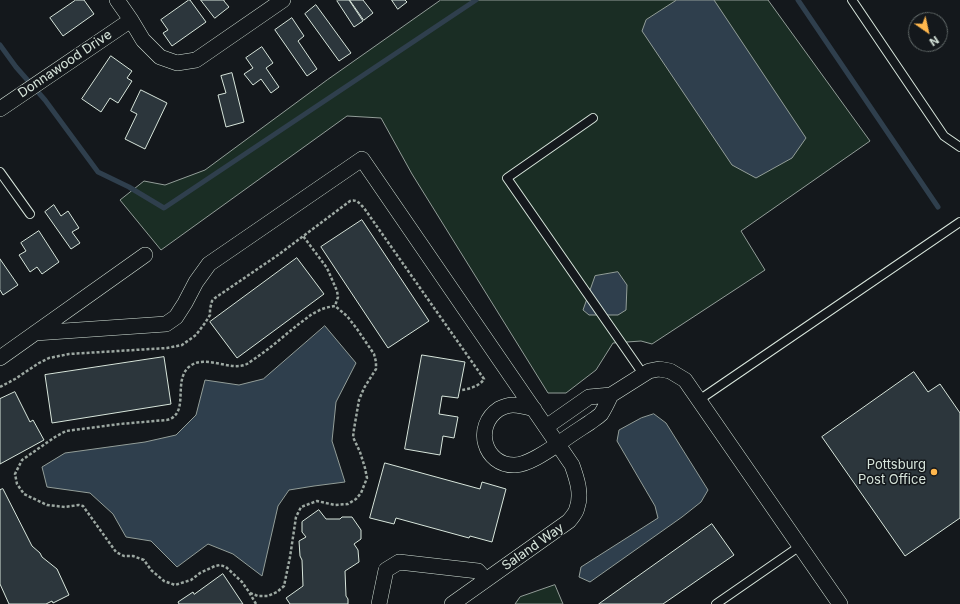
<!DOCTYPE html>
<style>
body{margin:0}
#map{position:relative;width:960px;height:604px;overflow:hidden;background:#14181c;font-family:Inter,sans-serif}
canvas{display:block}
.north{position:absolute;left:908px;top:12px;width:40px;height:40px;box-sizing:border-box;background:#14181c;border:1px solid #626a69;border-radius:50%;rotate:146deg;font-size:11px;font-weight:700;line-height:16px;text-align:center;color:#d8e6dc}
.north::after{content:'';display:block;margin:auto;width:14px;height:18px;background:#ffb74d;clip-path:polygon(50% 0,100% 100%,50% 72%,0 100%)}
</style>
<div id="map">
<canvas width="960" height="604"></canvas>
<div class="north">N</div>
</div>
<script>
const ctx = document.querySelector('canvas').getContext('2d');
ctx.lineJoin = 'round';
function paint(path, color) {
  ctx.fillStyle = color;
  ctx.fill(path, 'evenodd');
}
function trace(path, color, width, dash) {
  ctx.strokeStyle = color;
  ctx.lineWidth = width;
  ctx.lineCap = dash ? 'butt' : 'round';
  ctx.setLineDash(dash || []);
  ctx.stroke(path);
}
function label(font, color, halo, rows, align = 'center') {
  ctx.font = font + ' Inter,sans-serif';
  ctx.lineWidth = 3;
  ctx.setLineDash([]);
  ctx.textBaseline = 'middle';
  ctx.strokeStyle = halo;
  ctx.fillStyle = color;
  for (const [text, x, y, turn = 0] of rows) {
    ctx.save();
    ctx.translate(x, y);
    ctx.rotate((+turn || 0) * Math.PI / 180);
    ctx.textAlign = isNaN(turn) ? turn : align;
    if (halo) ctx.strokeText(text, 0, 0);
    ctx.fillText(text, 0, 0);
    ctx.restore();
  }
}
const green = new Path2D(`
 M441,0H768L870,141L741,231L765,270L652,344L641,341L613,343L596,370L566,393H548L412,174L381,118L347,116L161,250L120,200L144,181L165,185L205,170L327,80Z
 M555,585L563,604H515L520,597Z`);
const water = new Path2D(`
 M677,0H714L806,138L792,158L756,178L732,165L642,31L646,20Z
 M618,272L627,285L626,310L618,315H589L583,310L595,276Z
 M325,326L356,363L336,402L332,441L345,482L314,486L289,490L278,506L262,576L233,554L208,544L177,567L151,541L126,537L113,514L90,493L47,487L42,467L65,453L145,442L176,435L196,415L205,380L239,385L263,379Z
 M654,414L666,423L708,490L701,502L682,517L590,582L579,577L581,567L658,518L655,506L617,441L619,430L641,418Z`);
const stream = new Path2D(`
 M798,0L938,207
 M0,45L16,67L45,100L98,172L129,187L164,208L476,0`);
const building = new Path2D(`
 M76,0H84L94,14L63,36L50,18Z
 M189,0H190L206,22L172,46L163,33L168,30L161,20Z
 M201,0H224V1L229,7L215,18Z
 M338,0H349L363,21L354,27L337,1Z
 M350,0H363L373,13L364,20Z
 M392,0H405L407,2L398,9Z
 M316,5L351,53L339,61L305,14Z
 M292,18L304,36L298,41L317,69L307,76L275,30Z
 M262,47L273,63L266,68L279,87L271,93L261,79L253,85L244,74L253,68L246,58Z
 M111,56L132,71L127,78L132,81L118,103L110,98L101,112L82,99Z
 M232,73L244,122L226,127L218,95L226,93L221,76Z
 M141,90L167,103L145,149L125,139L137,114L131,111Z
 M54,205L61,216L68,211L79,228L72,232L80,243L71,249L45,212Z
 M362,220L429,321L388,348L321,247Z
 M39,231L59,262L42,274L37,267L30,272L19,255L26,251L21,243Z
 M297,258L324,294L237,358L210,322Z
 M0,259L18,285L3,295L0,290Z
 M422,355L465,362L458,398L442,396L439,414L458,417L454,438L443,436L440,455L405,449Z
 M164,357L171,404L52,423L45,375Z
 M914,372L928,392L940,384L960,413V518L905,556L822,437Z
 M15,392L30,422L33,420L44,440L0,464V399Z
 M385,463L480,489L482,482L506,489L492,542L470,536L469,538L396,518L394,524L370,518Z
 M3,489L32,546L40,553L42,557L57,569L69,595L53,603L52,601L46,604H9L0,584V490Z
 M319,510L326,519H340L342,517H352L361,530V539L354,544L358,550L359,562L345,571L346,596L348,599V604H290L286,598L303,586L302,560L300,556L299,541L306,537L302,532V522Z
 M712,524L734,555L663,604H599Z
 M223,574L243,604H179L178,602L193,592L194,594Z`);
const path = new Path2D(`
 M0,387L15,379L39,363L49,358L69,354L167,348L182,345L196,335L205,323L210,315V309L212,301L215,298L278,255L350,201C357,199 359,203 364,208L432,305L484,379C480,386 469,389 462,390
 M250,593L258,596H268L277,592L284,586L290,557L296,517L301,507L317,501L335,505L348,504L356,499L361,493L367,478L365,468L360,452L353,437L354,429L359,400L364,388L376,369V362L374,354L357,329L347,316L335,306
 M256,604L249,592L242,582L226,567L220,565L215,566L200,573L191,580L175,585L164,581L151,570L144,560L133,556H124L116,552L83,506L79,505L65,507L47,505L24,494L17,484L15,474L22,460L55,437L66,431L120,424L166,420C168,420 170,419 172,418C188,408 173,379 190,366C206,354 231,372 247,364C250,362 254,359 257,357C272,347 286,334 300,323C306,319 311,314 318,311C323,308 329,307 335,306L338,297L337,291L327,268L303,236`);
const service = new Path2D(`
 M852,0L944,136L960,147
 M593,118L507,178L643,374
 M0,172L30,214
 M699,400L960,222
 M716,604L800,546`);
const minor = new Path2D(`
 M117,0L131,20L143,40L160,57L177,63L196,60L283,0
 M0,109L131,20
 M35,333L166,324L176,317L185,303L196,282L209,264L362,159L572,465C577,479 582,494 577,508C576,513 572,517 569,521L452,604
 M0,358L145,255
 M534,409C527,407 520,405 513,405C508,405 503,407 499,409C473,426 484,466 515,465C530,464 549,450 561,442C570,435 580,429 589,423C593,420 598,417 601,414C605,408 608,401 611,395
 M546,427L589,397L611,395L649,371L659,369L670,371L685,380L840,604
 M379,604L386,570L399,562L478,571L486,580`);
const markers = [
 [934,472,4,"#ffb74d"]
];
const streetNames = [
 ["Donnawood Drive",65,64,-34],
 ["Saland Way",533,547,-35]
];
const poiNames = [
 ["Pottsburg",926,465],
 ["Post Office",926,480]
];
paint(green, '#1a2d24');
trace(green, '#939e99', 1);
paint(water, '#2f3f4d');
trace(water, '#939e99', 1);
trace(stream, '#2f3f4d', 5);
paint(building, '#2c363c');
trace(building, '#d8e6dc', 1);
trace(service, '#d8e6dc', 10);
trace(minor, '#d8e6dc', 16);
trace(path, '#9da8a2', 2.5, [3, 2]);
trace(service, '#14181c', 8);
trace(minor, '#14181c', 15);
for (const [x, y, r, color] of markers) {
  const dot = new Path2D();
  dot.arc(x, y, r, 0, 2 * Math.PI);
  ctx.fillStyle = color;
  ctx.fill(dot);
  trace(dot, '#14181c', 1.5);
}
label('13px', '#d8e6dc', '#14181c', streetNames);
label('13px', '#d8e6dc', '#14181c', poiNames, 'right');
</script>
